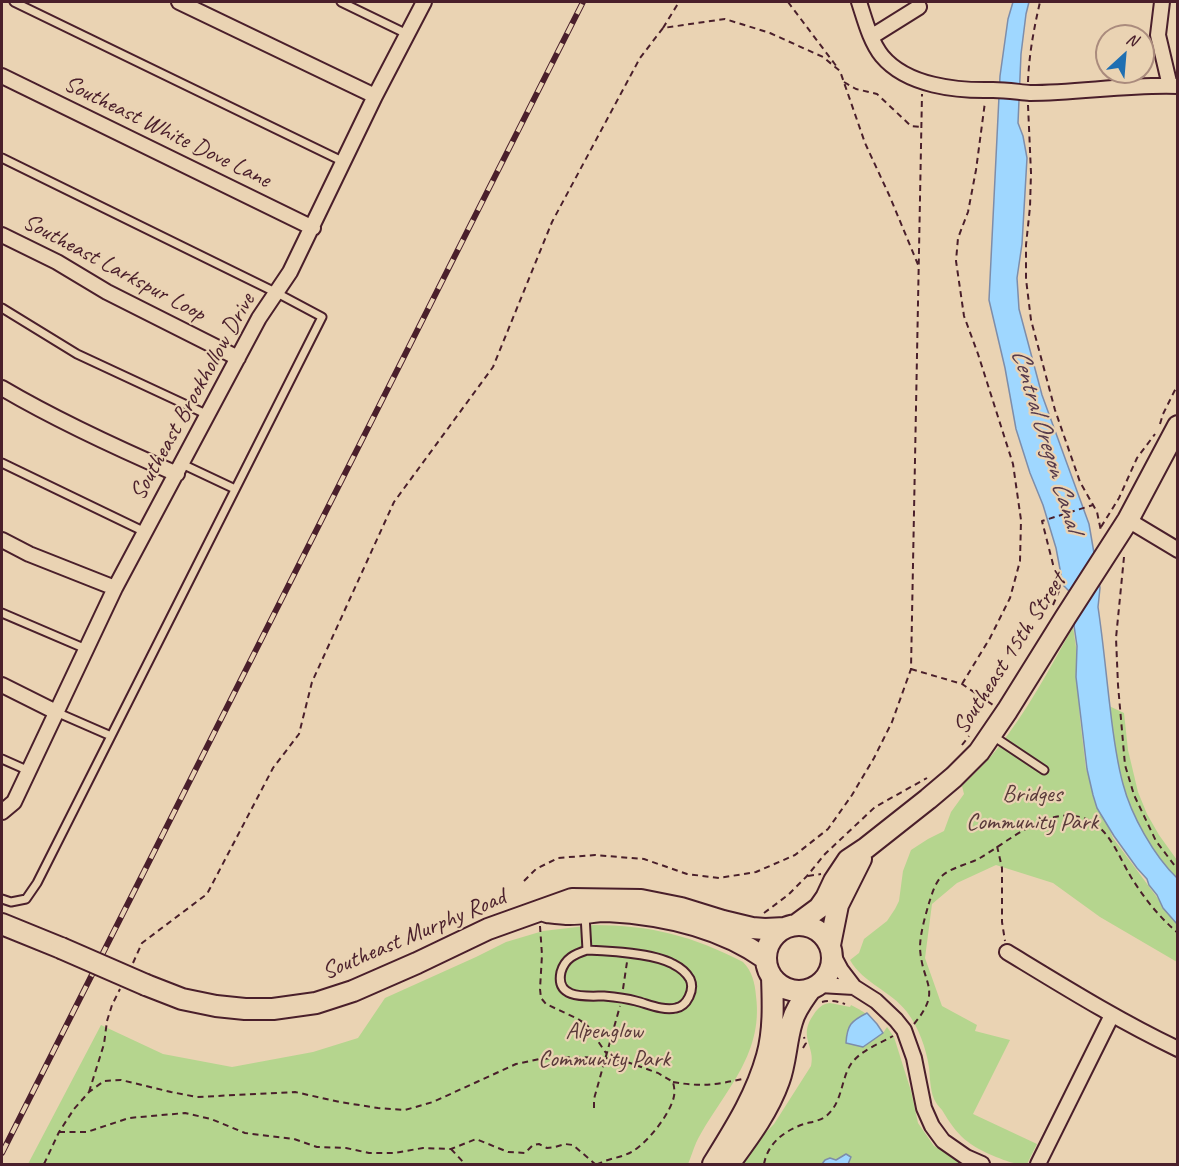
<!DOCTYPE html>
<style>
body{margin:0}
#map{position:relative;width:1179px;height:1166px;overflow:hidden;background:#ead3b3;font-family:Caveat,sans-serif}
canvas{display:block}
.frame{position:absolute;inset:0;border:3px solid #4a1f2b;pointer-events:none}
.north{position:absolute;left:1095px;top:24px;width:60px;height:60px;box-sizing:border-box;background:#ead3b3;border:2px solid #aa8b7d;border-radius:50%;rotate:26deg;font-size:16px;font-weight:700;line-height:24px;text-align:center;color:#4a1f2b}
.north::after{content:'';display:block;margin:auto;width:21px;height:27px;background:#1f6fb2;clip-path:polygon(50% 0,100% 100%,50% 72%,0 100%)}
</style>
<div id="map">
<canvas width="1179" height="1166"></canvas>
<div class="frame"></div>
<div class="north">N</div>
</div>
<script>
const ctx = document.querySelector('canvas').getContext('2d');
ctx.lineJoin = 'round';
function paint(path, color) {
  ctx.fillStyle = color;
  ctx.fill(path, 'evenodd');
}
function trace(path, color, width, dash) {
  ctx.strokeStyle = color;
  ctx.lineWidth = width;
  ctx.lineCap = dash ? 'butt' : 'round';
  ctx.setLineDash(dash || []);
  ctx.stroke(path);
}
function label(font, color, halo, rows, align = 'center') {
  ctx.font = font + ' Caveat,sans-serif';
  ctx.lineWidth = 4.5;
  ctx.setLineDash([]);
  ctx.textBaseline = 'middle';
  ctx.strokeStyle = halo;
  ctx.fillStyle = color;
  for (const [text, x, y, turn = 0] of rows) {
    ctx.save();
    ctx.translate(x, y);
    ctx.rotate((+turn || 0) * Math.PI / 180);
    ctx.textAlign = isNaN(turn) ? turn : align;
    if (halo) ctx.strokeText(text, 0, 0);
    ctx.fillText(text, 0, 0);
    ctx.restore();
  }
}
const green = new Path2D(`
 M1073,627L1076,647L1080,719L1086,769L1113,838L1159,900L1177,922V962L1100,917L1053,883L996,865L957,883L932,904L925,958L942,1006L977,1025L975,1031L1010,1040L973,1114L1037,1144L1027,1164C1015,1165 1007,1161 996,1157C968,1145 958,1137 942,1110C939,1107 936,1103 934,1099C930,1089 930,1077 929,1067C926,1048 919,1028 907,1012C891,991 863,983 850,960L859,953L864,939L887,921L895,909L899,901L903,871L911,850L928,839L944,831L951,812L964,794L962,786C974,774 986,763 997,749C1026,713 1050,668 1073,627Z
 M1094,699L1124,713L1128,750L1138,792L1147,814L1159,835L1177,860V901L1143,862Z
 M594,925C650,925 693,936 743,962C752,971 755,983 756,996C764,1057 721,1094 696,1143C693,1150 691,1157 688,1164H28L101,1025L163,1054L232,1067L313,1052L358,1038L385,998L476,957L506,942L543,931Z
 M830,1003L850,1007L851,1005C867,1013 873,1018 883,1033L887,1027L894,1037L911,1091L918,1123L934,1146L968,1164H741L759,1139L774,1124L811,1066C816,1046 797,1037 814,1014C818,1008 822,1004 830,1003Z`);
const water = new Path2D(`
 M1013,2H1029L1026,14L1021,54L1018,123L1023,136L1027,158L1022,244L1017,278L1019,309L1042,395L1089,524L1100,588L1098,607C1103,640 1106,674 1110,707C1113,733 1116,759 1123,784C1131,815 1154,856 1177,878V924L1163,908L1157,895L1149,885L1147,879L1137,868L1114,836L1097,808L1093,795L1087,769L1076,677L1077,646L1069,591L1063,585L1056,548L1043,505L1030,473L1016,429L1005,368L989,300L1000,76L1008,19Z
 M867,1013L877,1024L883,1033L863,1047L846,1043C847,1025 851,1021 867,1013Z
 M846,1154L851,1157L848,1164H822L825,1160L830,1158L836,1160Z`);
const path = new Path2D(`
 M788,2L837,67
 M663,28L679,2
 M844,82L856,89L877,94L911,126L921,127
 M1028,82C1029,54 1034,28 1040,2
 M1028,105L1031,173L1030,207L1026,245V279L1031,320L1055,410L1080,482L1097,512L1101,531
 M1160,424L1163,414L1178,384
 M1101,527L1119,498L1137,458L1155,434
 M1124,557L1116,638L1118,685L1125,765L1134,795L1156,841L1178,870
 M1053,605L1059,591L1057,580L1042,521L1093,505
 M911,669L962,684L993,705
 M962,684L990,638L1010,598L1020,561L1021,520L1013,464L978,354L964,316L956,261L958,238L968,212L976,170L985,102
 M962,745L969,736
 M997,846L1002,868V922L1005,941
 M808,876L821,874
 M524,881L536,869L558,858L595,855L644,859L687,874L719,878L756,872L795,855L828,829L852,795L874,758L892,722L911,669L922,94
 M764,913L788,895L807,876L825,854L875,807L927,778
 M540,926L542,955L540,989L541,998L546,1004L578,1019L587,1025L606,1053
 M133,963L142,943L207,894L273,768L299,734L312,682L394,502L493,367L552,222L640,58L663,28L725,19L770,33L823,57L840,71L865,143L890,197L919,267
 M623,989L627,962
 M822,1002C830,1000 837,1001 845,1004
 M914,1024C943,989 922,985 920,948C920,934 925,917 929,903C932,894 935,882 943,875C953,867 969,864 980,858C1011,840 1054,800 1092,822C1111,833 1120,859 1131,877C1144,898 1159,917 1178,933
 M803,1048L806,1043L804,1037
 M673,1082C701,1087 715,1085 742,1079
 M89,1092L104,1044L107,1021L112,1005L120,989
 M594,1108V1099L620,1006
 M59,1132H87L129,1118L185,1113L211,1119L245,1133L294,1139L317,1147L346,1148L369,1153H394L423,1148L451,1149L476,1139L508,1152L525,1153L533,1145L539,1144L547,1148L555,1147L565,1144L573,1145L595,1164
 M451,1149L465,1164
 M44,1164L59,1132L74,1109L89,1092L104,1081L121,1080L171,1092L197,1097L295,1092L340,1102L378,1108L405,1110L433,1102L516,1064L540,1059L574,1057L605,1058L627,1062L658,1073L673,1082C674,1086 675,1091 674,1096C671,1113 648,1142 633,1151C622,1158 609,1158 598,1164
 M764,1164C768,1143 784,1131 804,1124C811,1122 819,1121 825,1117C843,1103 840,1081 851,1064C861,1050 879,1044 893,1036`);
const lane = new Path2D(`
 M14,2L344,162
 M341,2L407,34
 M2,158L277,293L322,317L37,883L26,899L11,902L2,899
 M2,308L77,354L208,415
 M2,463L145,532
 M182,464L235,489
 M2,613L86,649
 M56,712L111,736
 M993,736L1044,770
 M2,759L29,771
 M585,915L587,950
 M587,950C611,951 653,953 673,964C679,967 686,972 690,979C695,990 687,1006 676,1008C663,1011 648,1004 636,1001C625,998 615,997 604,996C587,996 555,1000 561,972C565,958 575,954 587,950Z`);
const street = new Path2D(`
 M179,2L375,96
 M859,2C865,20 870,41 882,56C907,86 957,91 993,90C1006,90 1018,92 1030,93C1079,93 1128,84 1178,86
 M1162,2L1158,35L1170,86
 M871,37L919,7
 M2,76L313,228
 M2,235L57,262L107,292L238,358
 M2,388C58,421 117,448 177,474
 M1128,520L1178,550
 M2,540L29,554L115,588
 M2,685L56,712
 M2,812L14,802L115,588L259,318L290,272L375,96L424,2
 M1007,952C1063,986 1119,1021 1178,1049
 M833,955L841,970L854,987L876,1001L896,1020L904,1030L914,1058L924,1108L932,1126L943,1141L966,1157L982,1164
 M820,985L854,987
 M1038,1164L1112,1015`);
const secondary = new Path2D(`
 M547,912C555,913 562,914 570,914C583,914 595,911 607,911C662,914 721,927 766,959
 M2,924L61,948
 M766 958a33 33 0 1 1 66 0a33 33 0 1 1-66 0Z
 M796,925L819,908L826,898L834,881L848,860L866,848L928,799L954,777L979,752L1007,711L1065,618L1128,520L1178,426
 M830,945L838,905L861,859
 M146,985L182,999L216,1006L245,1009H273L316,1003L353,991L417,963L488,929L572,899L641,900L681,908L723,921L752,928L765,929L785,928
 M713,1164C734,1130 756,1096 767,1056C774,1031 773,1003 772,977
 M729,1164C748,1138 768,1112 779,1081C786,1062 786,1041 792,1022C795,1010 803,1000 810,990`);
const rail = new Path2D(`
 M2,1153L583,2`);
const secondaryBridge = new Path2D(`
 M61,948L146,985`);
const streetNames = [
 ["Southeast White Dove Lane",167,132,26],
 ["Southeast Larkspur Loop",114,268,28],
 ["Southeast Brookhollow Drive",193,397,-61],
 ["Southeast 15th Street",1010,654,-57],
 ["Southeast Murphy Road",414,935,-23]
];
const parkNames = [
 ["Bridges",1032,795],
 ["Community Park",1032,823],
 ["Alpenglow",604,1032],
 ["Community Park",604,1060]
];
const waterNames = [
 ["Central Oregon Canal",1046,440,73]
];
paint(green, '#b5d58e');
paint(water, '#9fd7ff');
trace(water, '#7d8daa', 1.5);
trace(lane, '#4a1f2b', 11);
trace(street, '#4a1f2b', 18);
trace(secondary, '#4a1f2b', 24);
trace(path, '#4a1f2b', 2, [6, 4.5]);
trace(lane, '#ead3b3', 7);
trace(street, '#ead3b3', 14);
trace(secondary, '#ead3b3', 20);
trace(rail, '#4a1f2b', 6);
trace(rail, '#ead3b3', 4, [11]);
trace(secondaryBridge, '#4a1f2b', 24, []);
trace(secondaryBridge, '#ead3b3', 20);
label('24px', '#4a1f2b', '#ead3b3', streetNames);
label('24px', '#5a3a3a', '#ead3b3', parkNames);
label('italic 26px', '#573b4b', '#ead3b3', waterNames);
</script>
